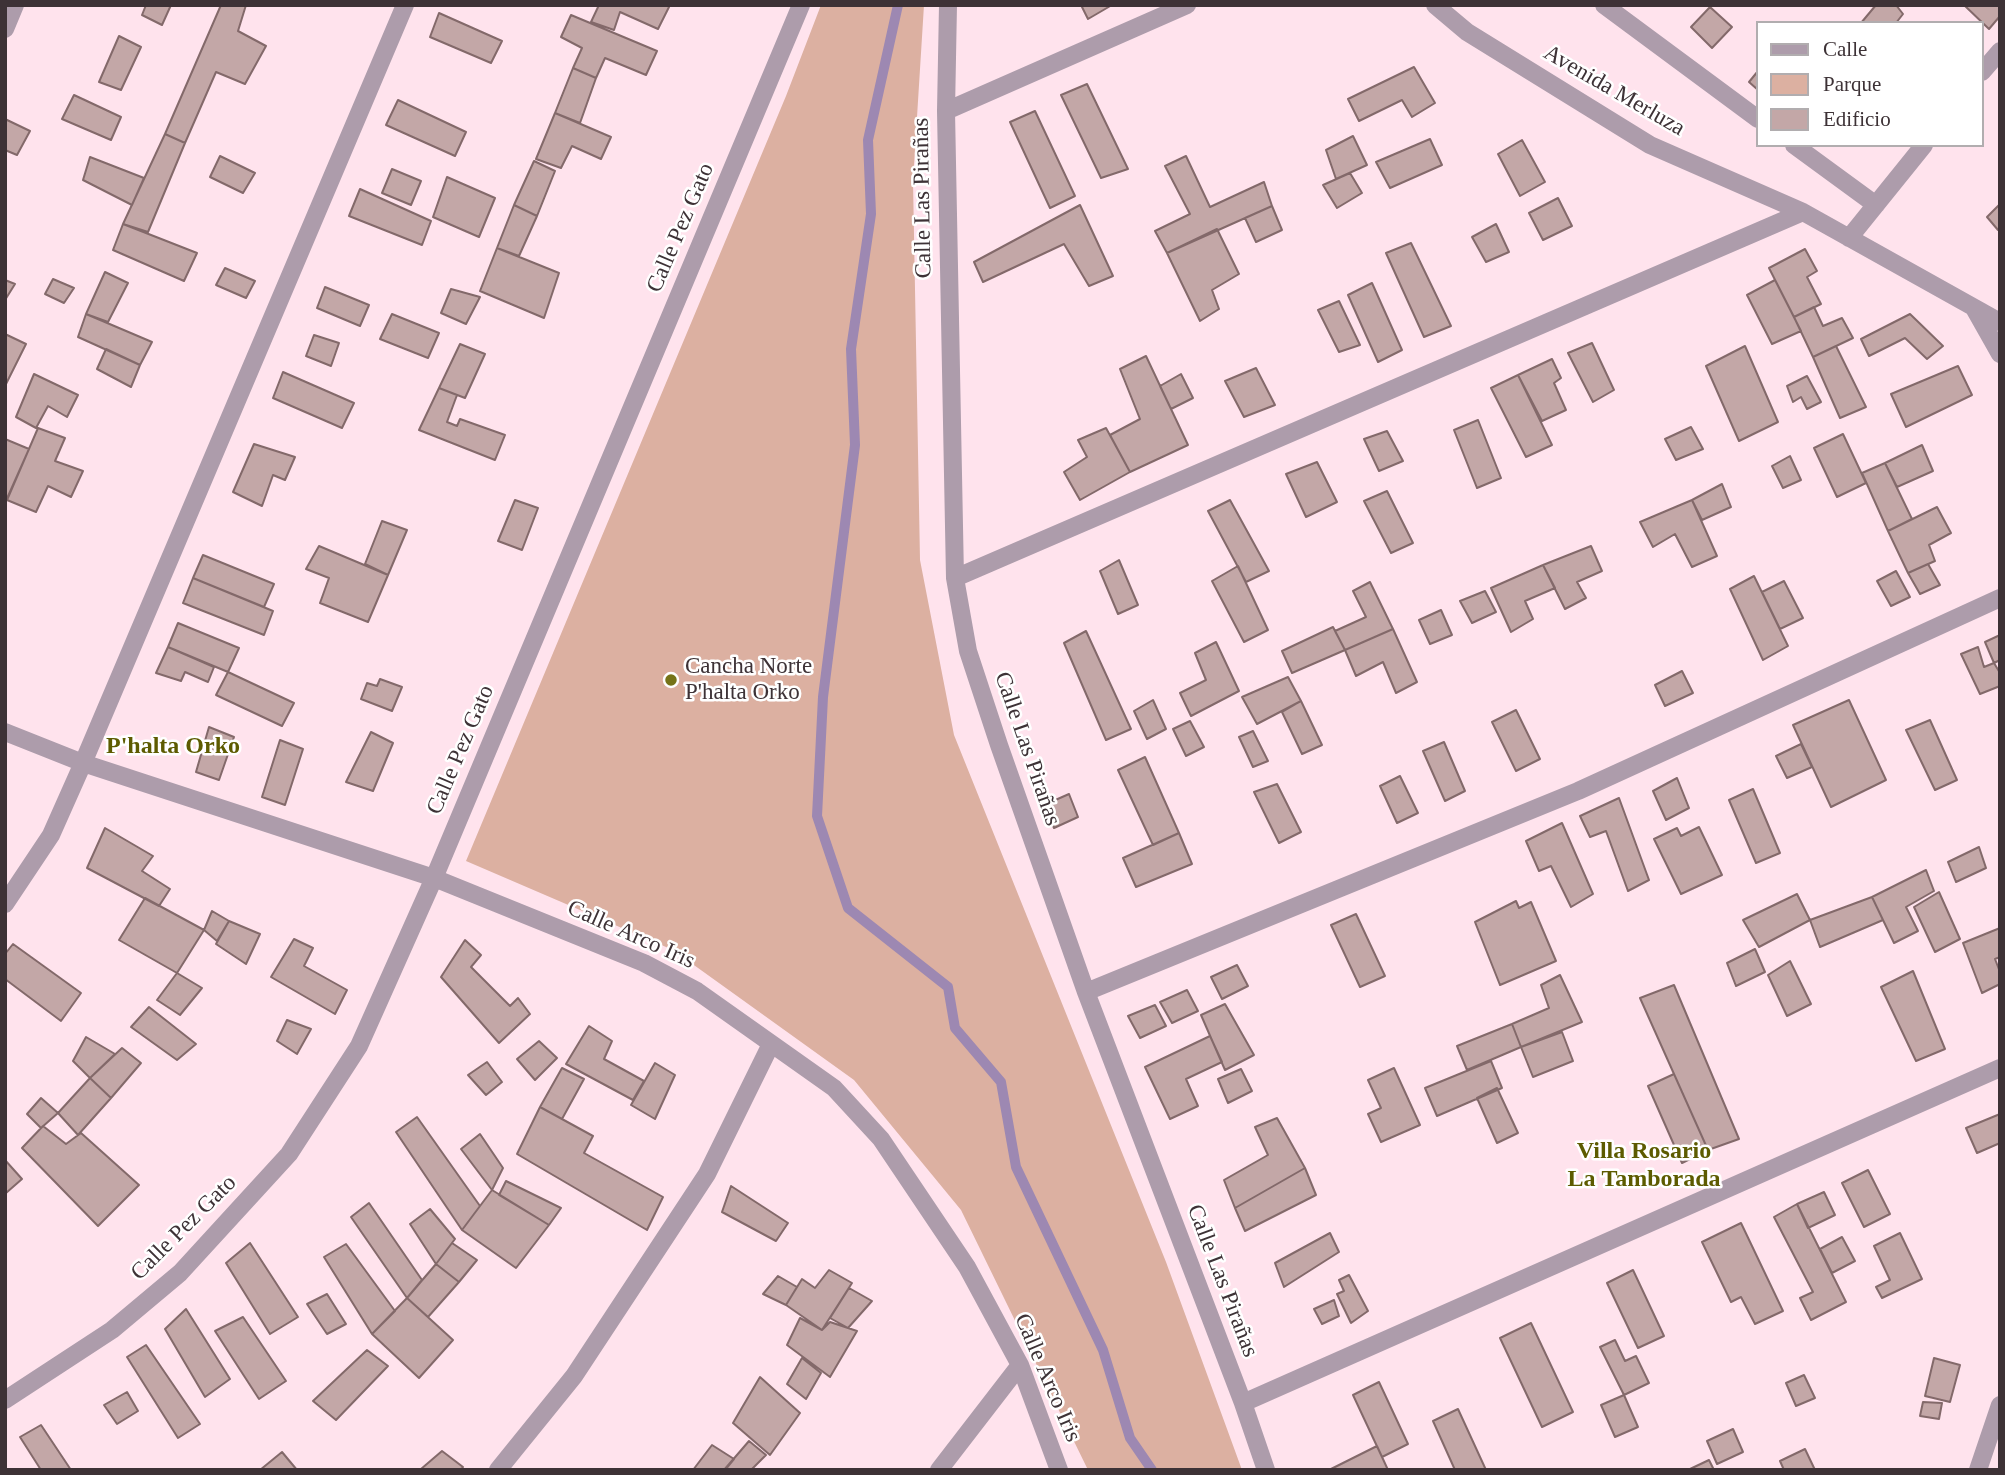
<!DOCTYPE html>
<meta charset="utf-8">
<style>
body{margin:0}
#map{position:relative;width:2005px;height:1475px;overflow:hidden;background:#ffe3ed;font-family:"Times New Roman",serif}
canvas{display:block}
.frame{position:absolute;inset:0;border:7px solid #3d3236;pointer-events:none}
.legend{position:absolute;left:1756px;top:21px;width:228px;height:126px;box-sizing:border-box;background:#fff;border:2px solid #b1adaf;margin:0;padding:9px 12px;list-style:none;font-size:21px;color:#3d3236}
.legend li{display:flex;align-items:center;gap:14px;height:35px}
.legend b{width:35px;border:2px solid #b1adaf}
</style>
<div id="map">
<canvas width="2005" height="1475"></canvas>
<div class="frame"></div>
<ul class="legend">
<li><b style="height:9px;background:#ad9cab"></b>Calle</li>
<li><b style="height:19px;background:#dcb0a1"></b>Parque</li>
<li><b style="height:19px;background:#c3a7a7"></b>Edificio</li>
</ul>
</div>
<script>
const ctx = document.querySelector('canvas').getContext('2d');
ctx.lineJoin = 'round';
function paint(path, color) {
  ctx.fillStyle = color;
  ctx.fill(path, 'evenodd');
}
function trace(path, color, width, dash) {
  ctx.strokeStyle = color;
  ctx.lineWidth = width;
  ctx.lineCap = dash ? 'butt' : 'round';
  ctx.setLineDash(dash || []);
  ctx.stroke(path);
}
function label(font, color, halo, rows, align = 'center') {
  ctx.font = font + ' "Times New Roman",serif';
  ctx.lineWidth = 5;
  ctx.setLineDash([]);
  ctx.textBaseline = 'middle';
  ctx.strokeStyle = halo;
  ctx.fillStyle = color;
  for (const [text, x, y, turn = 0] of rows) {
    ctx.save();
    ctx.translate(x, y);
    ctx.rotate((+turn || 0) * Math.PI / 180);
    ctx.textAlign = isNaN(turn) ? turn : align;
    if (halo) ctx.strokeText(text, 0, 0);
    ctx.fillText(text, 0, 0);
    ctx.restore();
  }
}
const green = new Path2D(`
 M821,5H924L913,181L920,560L954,735L1166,1262L1242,1470H1088L961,1210L854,1080L673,950L466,861L786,96Z`);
const stream = new Path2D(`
 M898,5L868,140L871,214L851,349L855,445L823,697L817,816L848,908L948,987L955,1028L1001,1082L1016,1167L1103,1350L1130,1438L1152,1470`);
const building = new Path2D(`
 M146,5H171L162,25L142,15Z
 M221,5H246L238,31L266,46L245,84L216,72L185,143L165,134Z
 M599,5H670L658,29L620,12L614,30L591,22Z
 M1081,5H1112L1088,19Z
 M1876,5H1896L1903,14L1896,23H1861Z
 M1964,5H2000V16L1989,29Z
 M1710,7L1732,27L1712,48L1691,27Z
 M439,13L502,41L491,63L430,37Z
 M571,15L657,51L646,75L605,58L596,78L573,68L582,48L561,37Z
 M119,36L141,47L121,90L99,82Z
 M1414,67L1435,103L1412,117L1402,100L1359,121L1348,99Z
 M573,68L596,78L580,123L555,113Z
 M1758,71V90L1749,82Z
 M1087,84L1128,169L1101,178L1061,95Z
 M74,95L121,117L111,140L62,119Z
 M398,100L466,132L455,156L386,125Z
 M1035,111L1075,196L1050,208L1010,122Z
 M555,113L611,137L601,159L572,146L561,168L536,159Z
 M5,119L30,131L17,155L5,150Z
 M165,134L185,143L148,232L123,224Z
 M1353,136L1367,165L1336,179L1326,150Z
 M1430,139L1442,165L1390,188L1376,162Z
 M1522,140L1545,182L1520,196L1498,154Z
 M220,156L255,173L243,193L210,177Z
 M1186,156L1210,207L1264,182L1272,206L1167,253L1155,231L1190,214L1165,166Z
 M90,157L144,178L132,205L83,180Z
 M534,161L555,171L537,216L514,205Z
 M392,169L421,181L411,205L382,193Z
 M1350,173L1362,193L1337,208L1323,185Z
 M447,177L495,198L479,237L433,217Z
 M360,189L431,221L422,245L349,216Z
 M1558,198L1572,226L1543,240L1529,213Z
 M2000,204V227L1998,230L1987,217Z
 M514,205L537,216L519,256L497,248Z
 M1080,205L1113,276L1089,286L1064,244L983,282L974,262Z
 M1272,206L1282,230L1256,242L1245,218Z
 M123,224L197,253L184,281L113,250Z
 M1496,224L1509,252L1486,262L1472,237Z
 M1217,229L1239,274L1212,290L1219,309L1200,321L1167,253Z
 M1411,243L1451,326L1424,337L1386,253Z
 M497,248L559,273L544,318L480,291Z
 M1805,249L1817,271L1807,277L1821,304L1794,317L1769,268Z
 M225,268L255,281L246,298L216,285Z
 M105,272L128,283L108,322L86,314Z
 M53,279L74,288L64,303L45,294Z
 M5,280L15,284L5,300Z
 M1775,280L1801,331L1772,344L1747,295Z
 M1372,283L1402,350L1378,362L1348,295Z
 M325,287L369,305L360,326L317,308Z
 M451,289L480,297L466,324L441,313Z
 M1339,301L1360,345L1339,352L1318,310Z
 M1814,307L1823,326L1842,318L1853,338L1813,357L1794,317Z
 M86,314L152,342L140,365L78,337Z
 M392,314L439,333L428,358L380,339Z
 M1910,314L1943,346L1927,359L1905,338L1869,356L1861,339Z
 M5,334L26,344L5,386Z
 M314,335L339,343L331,366L306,356Z
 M1592,343L1614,390L1593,402L1568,353Z
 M460,344L485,354L465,398L439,388Z
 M1745,346L1778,422L1739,441L1706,366Z
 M1836,346L1866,407L1840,418L1813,357Z
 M106,349L140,365L131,387L97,369Z
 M1146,356L1188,445L1130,472L1110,435L1140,419L1120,369Z
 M1552,359L1561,378L1554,383L1566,410L1542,421L1518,375Z
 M1958,366L1972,395L1906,427L1891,394Z
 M1256,368L1275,405L1244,417L1225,381Z
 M283,372L354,403L342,428L273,398Z
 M34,374L78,395L67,417L48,406L36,428L16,417Z
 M1181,374L1193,398L1171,409L1160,386Z
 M1518,375L1552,445L1526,457L1491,388Z
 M1807,376L1821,402L1807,409L1801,397L1793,402L1787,386Z
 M439,388L457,395L447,422L457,426L460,419L505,435L495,460L419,430Z
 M1478,420L1501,478L1477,488L1454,430Z
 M1691,427L1703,449L1676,460L1665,439Z
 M38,428L65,438L55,461L83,471L71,497L48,486L36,512L7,500Z
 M1106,428L1130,472L1080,500L1064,472L1087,457L1078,440Z
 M1387,431L1403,461L1379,471L1364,439Z
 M1843,434L1866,483L1837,497L1814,448Z
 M5,439L29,449L5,503Z
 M254,444L295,457L285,480L273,475L262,506L233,492Z
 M1922,445L1933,471L1897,487L1885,463Z
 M1790,456L1801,480L1783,488L1772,466Z
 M1317,462L1337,502L1306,517L1286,474Z
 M1885,463L1912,519L1888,531L1862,473Z
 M1722,484L1731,507L1702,520L1692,500Z
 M1387,491L1413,543L1391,553L1364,501Z
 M515,500L538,508L522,550L498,541Z
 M1230,500L1269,571L1246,582L1208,511Z
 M1692,500L1717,556L1692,567L1675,534L1653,547L1640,522Z
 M1937,507L1951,533L1929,545L1935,561L1908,573L1888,531Z
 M382,521L407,530L388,575L365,564Z
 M319,546L388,575L368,622L320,603L329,578L306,569Z
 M1591,546L1602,571L1577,582L1586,598L1565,609L1543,565Z
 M203,555L274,584L264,607L193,578Z
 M1119,560L1138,605L1118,614L1100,571Z
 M1928,564L1940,585L1920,594L1908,573Z
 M1543,565L1555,588L1525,601L1533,619L1511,632L1491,588Z
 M1238,566L1268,630L1244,642L1212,581Z
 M1896,571L1910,597L1891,606L1877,581Z
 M1754,576L1788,646L1763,660L1730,589Z
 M193,578L273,611L264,635L183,603Z
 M1784,581L1803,618L1780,629L1762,592Z
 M1370,582L1393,629L1345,650L1335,631L1366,617L1353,591Z
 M1485,591L1496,612L1472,623L1460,601Z
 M1441,610L1452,635L1430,644L1419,620Z
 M178,623L239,648L228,672L168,647Z
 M1333,627L1345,650L1292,673L1282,651Z
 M1393,629L1417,682L1396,693L1383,662L1356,676L1345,650Z
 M1086,631L1131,729L1106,740L1064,643Z
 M2000,635V660L1994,663L1985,642Z
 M1216,642L1239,691L1191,716L1180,693L1206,680L1195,653Z
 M168,647L214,667L208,682L185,672L181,681L156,673Z
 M1978,647L1984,667L1994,663L2000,673V686L1980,694L1961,654Z
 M1682,671L1693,693L1665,706L1655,685Z
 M228,672L294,703L282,726L216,695Z
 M1288,677L1301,701L1257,724L1242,697Z
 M380,679L402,687L392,711L361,699L367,683L377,686Z
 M1153,700L1166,729L1147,739L1134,711Z
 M1849,700L1886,780L1831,807L1793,725Z
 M1301,701L1322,745L1302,754L1282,712Z
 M1516,710L1540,759L1516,771L1492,722Z
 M1930,720L1957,780L1935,790L1906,730Z
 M1190,721L1204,747L1186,756L1173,729Z
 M209,727L234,737L219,780L196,772Z
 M1253,731L1268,761L1253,767L1239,737Z
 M371,732L393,743L373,791L346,782Z
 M280,740L303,749L285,805L262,797Z
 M1444,742L1465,791L1445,801L1423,751Z
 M1801,744L1812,767L1787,778L1776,756Z
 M1145,757L1179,833L1153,845L1118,770Z
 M1400,776L1418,813L1397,823L1380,786Z
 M1677,778L1689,808L1666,820L1653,791Z
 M1277,784L1301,832L1279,843L1254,792Z
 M1753,789L1780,853L1756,863L1729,800Z
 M1069,794L1078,817L1054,828L1044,805Z
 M1619,798L1649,880L1628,891L1606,831L1590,837L1580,816Z
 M1562,823L1593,894L1571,907L1551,866L1539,871L1526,841Z
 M1699,827L1722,875L1681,894L1654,839L1677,828L1681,836Z
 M105,828L153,856L142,871L170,889L159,906L87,868Z
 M1179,833L1192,864L1136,887L1123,858Z
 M1979,847L1986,868L1956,882L1948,862Z
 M1926,870L1934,891L1906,907L1918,931L1894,943L1872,897Z
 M1939,892L1960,939L1935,952L1914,907Z
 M1797,894L1810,920L1759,947L1743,920Z
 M1872,897L1883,920L1820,947L1810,920Z
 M145,898L204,930L177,973L119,940Z
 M1516,901L1519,908L1531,902L1556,961L1500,985L1475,922Z
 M212,911L229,921L217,941L204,930Z
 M1356,914L1385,976L1360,987L1331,925Z
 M229,921L260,934L246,964L216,944Z
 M2000,928V957L1995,959L2000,972V984L1982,993L1963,943Z
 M294,939L313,948L304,966L347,990L335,1014L271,977Z
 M465,940L481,955L471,967L510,1006L518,998L530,1014L499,1043L441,977Z
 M13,944L81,993L61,1021L5,979V954Z
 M1755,949L1765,972L1736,986L1727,963Z
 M1790,961L1811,1004L1787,1016L1768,975Z
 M1237,965L1248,986L1222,999L1211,977Z
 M1913,971L1945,1049L1916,1061L1881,987Z
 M177,973L202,988L180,1015L157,1000Z
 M1560,975L1582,1022L1521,1047L1512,1024L1549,1008L1541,985Z
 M1674,985L1739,1139L1708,1150L1640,998Z
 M1187,990L1198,1011L1172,1023L1160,1002Z
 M1225,1004L1254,1055L1225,1070L1201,1015Z
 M1155,1005L1166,1026L1140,1038L1128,1016Z
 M149,1007L196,1044L177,1060L131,1027Z
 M287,1020L311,1029L297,1054L277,1041Z
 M1512,1024L1521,1047L1467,1070L1457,1046Z
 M589,1026L612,1041L604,1059L644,1081L633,1100L566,1064Z
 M1562,1032L1573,1061L1533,1077L1521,1047Z
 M1210,1036L1222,1062L1186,1079L1198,1106L1170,1119L1145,1067Z
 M86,1037L115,1054L90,1078L73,1061Z
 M539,1041L557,1058L535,1080L517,1059Z
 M122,1048L141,1063L111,1098L90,1078Z
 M1491,1061L1502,1088L1437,1116L1425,1088Z
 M487,1062L502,1082L486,1095L468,1075Z
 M655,1063L675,1075L655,1119L631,1105Z
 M562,1068L584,1079L562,1119L540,1107Z
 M1394,1068L1420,1125L1381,1142L1368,1114L1381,1108L1368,1080Z
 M1241,1069L1252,1091L1228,1103L1218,1079Z
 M1674,1074L1708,1150L1682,1163L1648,1086Z
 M90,1078L111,1098L78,1135L58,1113Z
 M1497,1088L1518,1133L1497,1143L1477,1098Z
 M41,1098L58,1113L41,1128L27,1114Z
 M540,1107L593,1136L584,1153L663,1197L647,1230L517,1154Z
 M2000,1114V1143L1977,1153L1966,1128Z
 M417,1117L480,1206L462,1230L396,1132Z
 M1277,1118L1305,1168L1235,1208L1224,1180L1268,1155L1255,1127Z
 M43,1126L66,1144L81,1133L139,1185L98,1226L22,1148Z
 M480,1134L503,1168L492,1190L461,1149Z
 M5,1160L22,1179L6,1193H5Z
 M1305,1168L1316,1195L1245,1231L1235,1208Z
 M1868,1170L1890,1214L1864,1227L1842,1183Z
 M506,1181L561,1208L549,1225L499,1195Z
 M731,1186L788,1223L776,1241L722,1212Z
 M492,1190L549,1225L516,1268L462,1230Z
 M1824,1192L1835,1215L1808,1228L1797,1204Z
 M369,1203L422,1280L407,1298L351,1217Z
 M1797,1204L1846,1302L1811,1320L1800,1298L1813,1292L1774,1217Z
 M430,1209L455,1239L436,1264L410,1224Z
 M1741,1223L1783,1311L1755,1324L1741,1297L1731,1302L1702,1242Z
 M1330,1233L1339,1252L1284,1287L1275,1263Z
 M1900,1233L1922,1279L1882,1298L1876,1287L1890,1280L1874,1246Z
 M1842,1237L1855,1261L1832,1273L1820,1249Z
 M250,1243L298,1317L270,1334L226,1263Z
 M452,1243L477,1260L459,1282L436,1264Z
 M346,1244L395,1311L372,1334L324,1257Z
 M436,1264L459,1282L428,1317L407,1298Z
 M829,1270L852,1283L822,1330L786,1305L802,1279L815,1288Z
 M1633,1270L1664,1336L1638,1348L1607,1283Z
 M1349,1275L1368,1311L1351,1323L1337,1294L1344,1291L1339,1280Z
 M778,1276L797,1287L786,1305L763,1294Z
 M849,1288L872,1301L848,1328L830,1318Z
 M327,1294L346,1324L327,1334L307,1304Z
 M407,1298L453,1340L419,1378L372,1334Z
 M1334,1300L1339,1316L1322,1324L1314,1309Z
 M186,1309L230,1379L205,1397L165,1329Z
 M243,1317L286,1381L259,1399L215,1331Z
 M800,1318L822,1330L830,1322L857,1331L830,1377L787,1345Z
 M1531,1323L1573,1412L1542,1427L1500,1338Z
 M1615,1340L1625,1361L1636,1356L1649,1383L1624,1395L1600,1347Z
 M146,1345L200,1424L178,1438L127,1357Z
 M367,1350L388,1366L336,1420L313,1401Z
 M802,1358L821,1373L806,1399L787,1384Z
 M1934,1358L1960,1365L1950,1402L1925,1396Z
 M1804,1375L1815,1398L1796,1406L1786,1383Z
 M760,1377L800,1413L770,1455L733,1423Z
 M1379,1382L1408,1444L1382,1457L1353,1395Z
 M127,1392L138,1411L117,1424L104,1405Z
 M1624,1395L1638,1427L1615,1437L1601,1405Z
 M1923,1402L1942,1403L1939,1419L1920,1416Z
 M1458,1409L1486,1470H1455L1433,1421Z
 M41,1425L71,1470H41L20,1437Z
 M1733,1429L1743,1452L1717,1464L1707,1441Z
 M749,1441L766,1455L751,1470H724Z
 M712,1445L734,1459L725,1470H693Z
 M1377,1446L1388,1470H1329Z
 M1805,1449L1815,1470H1784L1780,1461Z
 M442,1451L463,1467L460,1470L421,1469Z
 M282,1452L297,1470H260Z
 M1709,1460L1714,1470H1691L1690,1469Z`);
const minor = new Path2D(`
 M948,5L946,111L955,578L968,651L999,745L1086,992L1243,1403L1266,1470
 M1435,5L1467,32L1650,145L1803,212L2000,322
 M1604,5L1758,119
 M5,29L15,5
 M1982,72L2000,51
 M946,111L1187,5
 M1794,145L1876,205
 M1849,238L1924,145
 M1974,308L2000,354
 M955,578L1803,212
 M5,732L83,763L434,878L644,963L697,991L834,1088L881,1139L967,1267L1020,1365L1059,1470
 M5,904L51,835L83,763L405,5
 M1086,992L1578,791L2000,598
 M5,1400L112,1330L180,1273L289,1154L359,1046L434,878L801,5
 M1243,1403L2000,1068
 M498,1470L574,1376L707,1174L771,1044
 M939,1470L1020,1365
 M1978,1470L2000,1405`);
const markers = [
 [671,680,7,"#757318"]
];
const streetNames = [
 ["Avenida Merluza",1614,91,30],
 ["Calle Las Pirañas",923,198,-91],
 ["Calle Pez Gato",681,228,-67],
 ["Calle Las Pirañas",1027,749,71],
 ["Calle Pez Gato",461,750,-67],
 ["Calle Arco Iris",631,935,24],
 ["Calle Pez Gato",184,1228,-45],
 ["Calle Las Pirañas",1222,1281,69],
 ["Calle Arco Iris",1047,1378,67]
];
const poiNames = [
 ["Cancha Norte",685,667],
 ["P'halta Orko",685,693]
];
const neighbourhoodNames = [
 ["P'halta Orko",173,747],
 ["Villa Rosario",1644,1152],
 ["La Tamborada",1644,1180]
];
paint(green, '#dcb0a1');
trace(stream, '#9d88b2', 10);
paint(building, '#c3a7a7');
trace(building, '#83696a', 2);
trace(minor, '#ad9cab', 18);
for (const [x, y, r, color] of markers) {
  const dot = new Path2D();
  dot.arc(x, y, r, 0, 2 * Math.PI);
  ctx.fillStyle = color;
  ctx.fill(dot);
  trace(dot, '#fff', 2.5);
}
label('23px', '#3d3236', '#fff', streetNames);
label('23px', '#3d3236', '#fff', poiNames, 'left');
label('bold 24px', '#5d5b00', '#fff', neighbourhoodNames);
</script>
